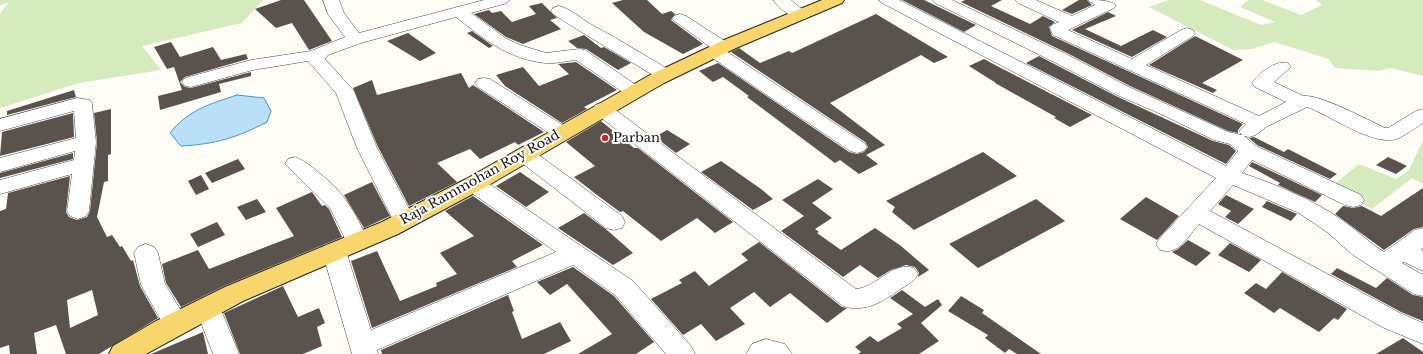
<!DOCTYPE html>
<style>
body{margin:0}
canvas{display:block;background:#fffdf5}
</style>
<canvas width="1423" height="354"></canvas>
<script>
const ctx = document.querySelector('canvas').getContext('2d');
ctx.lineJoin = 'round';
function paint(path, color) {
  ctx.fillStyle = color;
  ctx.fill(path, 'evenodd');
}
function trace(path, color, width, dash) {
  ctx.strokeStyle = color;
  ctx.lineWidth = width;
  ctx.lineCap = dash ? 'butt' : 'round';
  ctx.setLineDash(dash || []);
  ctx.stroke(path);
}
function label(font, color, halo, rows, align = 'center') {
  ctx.font = font + ' "Libre Baskerville",serif';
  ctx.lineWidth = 4;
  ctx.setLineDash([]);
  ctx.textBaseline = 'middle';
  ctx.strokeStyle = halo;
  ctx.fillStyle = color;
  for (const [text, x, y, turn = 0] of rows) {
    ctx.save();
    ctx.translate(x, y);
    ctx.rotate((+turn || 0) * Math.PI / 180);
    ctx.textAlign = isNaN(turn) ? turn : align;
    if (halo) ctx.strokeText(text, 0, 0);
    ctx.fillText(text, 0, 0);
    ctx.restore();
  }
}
const green = new Path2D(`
 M0,0H263L242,23L142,46L161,70L79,83L0,108V14L8,3L0,5Z
 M1168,0H1200L1261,25L1275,22L1240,7L1249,0H1262L1301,15L1322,5L1316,0H1423V76L1390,68L1378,71L1335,68L1329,59L1274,42L1252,49L1233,50L1149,7Z
 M1423,140V184L1412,178L1372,209L1332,186L1359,164L1396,179L1409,170Z`);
const water = new Path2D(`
 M237,95L264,98L271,111L267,122C236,138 216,144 181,146L170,133C188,110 210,104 237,95Z`);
const building = new Path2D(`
 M281,0H304L332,41L309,50L292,23L276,28L255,9Z
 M623,0H647L662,14L671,11L675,14L671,20L703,44L683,54L644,32L612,3Z
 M902,0H924L976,25L964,32Z
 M965,0H1002L991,6L1030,24L1043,16L1055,22L1049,27L1052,36L1243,124L1238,130V133L1228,131L1130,86L1067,53L961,2Z
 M1079,0H1087L1092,5L1072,14L1062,10Z
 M542,3L557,18L550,20L561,29L523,44L506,37L474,14L489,10L492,13L501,11L512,22L536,14L529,6Z
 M1108,12L1116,16L1085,29L1121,46L1153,30L1167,37L1132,57L1072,30Z
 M876,14L948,57L934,63L921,55L830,103L885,145L866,155L878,164L859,174L840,160L835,163L747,97L749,96L723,77L713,82L699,71L718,63L849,152L857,154L864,152L868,147L865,142L731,52L739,48L760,63L789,51L792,53Z
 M472,31L493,46L489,48L467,33Z
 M408,33L436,53L420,61L387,41Z
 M584,35L601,48L604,47L631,63L618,70L586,49L577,48L568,41Z
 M1195,36L1243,60L1202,83L1217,90L1213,93L1149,65Z
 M171,42L180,57L213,47L221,60L246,54L248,59L185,77L180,82L185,87L191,88L251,72V76L219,84L221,92L160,110L158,96L182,90L174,67L167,69L154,47Z
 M1039,56L1116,96L1213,141L1229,145L1236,151L1226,164L1026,63Z
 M984,59L997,66L1092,115L1070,127L1054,118L1056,117L995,83H996L969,66Z
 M576,62L617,90L584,107L587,109L562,123L505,86L496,75L523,67L539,86L569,74L558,64Z
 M461,73L469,88L473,85L544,132L518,145L515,142L480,159L470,149L437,163L457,182L409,206L378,147L353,88L372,80L377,95Z
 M74,90L76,97L7,115V111Z
 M111,109V154L108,155V181L104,182L97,217L107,237L112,235L120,247L122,246L131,261L133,260L140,286L158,318L99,354H66L56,325L34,333L37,354H10L9,345L0,348V211L6,209L8,193L70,176L66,212L69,217L77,220L87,217L90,211L97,142L94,113ZM92,290L98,315L70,328L67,300Z
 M73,113L74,137L0,156L2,132Z
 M601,121L634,148H638L733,222L715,233L697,218L661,241L623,211L620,212L597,195L574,177L595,166L566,142Z
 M667,130L690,144L676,153L655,137Z
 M1254,137L1284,152L1288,149L1337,174L1330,179L1257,145L1249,138Z
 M983,152L1017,176L914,230L892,212L895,207L886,201Z
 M73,153V159L0,178V173Z
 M1388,157L1407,166L1396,174L1376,165Z
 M238,159L245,169L212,183L205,173Z
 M721,161L761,189L773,199L753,210L701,172Z
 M1252,162L1322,195L1315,202L1278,185L1280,183L1249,166Z
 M520,172L549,192L526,207L496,186Z
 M201,175L209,189L196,195L188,181Z
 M818,179L833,189L812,203L832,218L815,229L819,232L817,233L841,250L875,228L901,246L929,270L918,277L919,273L915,267L906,265L891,270L878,278L860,265L843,277L781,231L804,216L782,200Z
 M372,182L390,216L364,228L344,195Z
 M1423,188V227L1414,229L1384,250L1335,214L1343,206L1353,208L1362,206L1381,216Z
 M312,192L322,206L325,205L329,209L342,237L224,286L181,307L166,283L162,264L198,250L209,269L294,236L276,208Z
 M1226,195L1254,209L1238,224L1225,217L1231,211L1218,204Z
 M473,196L543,245L512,261L517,267L372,328L351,261L377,251L400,301L437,286L436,283L457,274L440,253L474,236L445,211Z
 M1146,197L1179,216L1157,240L1120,219Z
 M257,199L266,212L246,220L237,207Z
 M1036,199L1065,221L978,268L949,244Z
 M1267,201L1297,214L1291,221L1262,207Z
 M584,213L607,230L633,253L613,265L558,228Z
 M217,222L225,235L198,247L190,234Z
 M1188,240L1211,253L1196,266L1172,252L1178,249Z
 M759,242L842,307L847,308L827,323L790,293L770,307L754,292L730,308L745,324L716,341L701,324L683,335L651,299L682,283L679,280L695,271L709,286L748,260L741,254Z
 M1230,243L1261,260L1249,272L1218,255Z
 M573,267L614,296L654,342L636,354H578L612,334L567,284L550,295L537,282Z
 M1337,268L1376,288L1387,278L1413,295L1423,297V321L1401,312L1331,274Z
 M1282,272L1347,309L1338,320L1334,318L1319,332L1280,308L1274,313L1244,293L1256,283L1266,289Z
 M283,286L298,317L319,308L325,323L317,327L322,346L303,354H240L224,313Z
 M902,290L925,307L938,299L942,305L921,323L939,341L919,354H858L861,352L855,347L870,336L878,342L902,328L897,324L913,314L890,298Z
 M508,295L514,311L512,312L522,339L560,322L571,341L544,354H382L381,350Z
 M961,296L984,310L982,313L1041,354H1017L1009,349L1005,353L985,338L988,335L948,311Z
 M203,332L208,354H151Z
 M1403,338L1423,352V354H1376Z`);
const minor = new Path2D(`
 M323,0H339L344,13L359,33L484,0H510L507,3L471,13L505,38L520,45L546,53L579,49L585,50L639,87L642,91L639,95L633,96L627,95L576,60C566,61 555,64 545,63C508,59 484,39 456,17L361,43L328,55L325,59L354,91L377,148L415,220L412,226L404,228L396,226L357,148L336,93L308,61L253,70L191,87L185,86L182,82L185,78L251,60L311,51L345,37L328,14Z
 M773,0H791L809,15L807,18C795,21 780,10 773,0Z
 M879,0H899L1226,166L1238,151L1230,144L1214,140L1163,115L1117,95L1054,62L935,3L932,0H952L1066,54L1129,87L1228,132L1242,135L1239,131L1246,124L1053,35L1050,28L1052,25L1059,22L1018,3L1015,0H1036L1072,16L1095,5L1088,0C1097,0 1110,0 1116,5L1114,8L1068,30L1132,59L1181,30L1187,28L1193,30L1195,33L1193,36L1146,65L1259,116L1286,102L1255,87L1252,83C1259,73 1275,60 1288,63L1291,67L1274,82L1303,96C1320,94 1368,120 1385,128H1388L1416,111L1423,109V123C1415,128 1407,134 1399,138C1376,149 1330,115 1307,107L1266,127L1256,135L1249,137L1244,136L1256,146L1361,195L1364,200L1361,205L1353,207L1345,205L1252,160L1242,173C1277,185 1312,199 1342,220C1357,230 1369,243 1384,252L1415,230L1423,228V248L1421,249L1423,251V271L1404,262L1402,263L1423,275V296L1414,294L1353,255L1327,232L1299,213L1233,185L1210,211L1400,313L1423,323V344L1382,327L1199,224C1187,237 1179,256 1160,250L1156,244L1160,238L1216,178L882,3Z
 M559,6C572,9 582,20 594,26C620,40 646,56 671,71L674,75L671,79L665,80L659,79C624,57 588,37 553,14L551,11L553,8Z
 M680,14L686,16L728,43L730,47L726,51L864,143L867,147L864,151L857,153L850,151L708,55L705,51L710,47L672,19L674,16Z
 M484,78L490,79L569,129L572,133L569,137L562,139L555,137L478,87L475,83L478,79Z
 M77,98L90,100L92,104L96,142L89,211L86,216L78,219L70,216L67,211L72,174L0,194V180L74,160L75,151L0,172V158L76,138L74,111L0,131V119Z
 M602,103L609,105L856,289C878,287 892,261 914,268L918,274C914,282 907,285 899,290C882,302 865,313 843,306L595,113L593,109L595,105Z
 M525,149L532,150L622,216L625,222L622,228L614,230L606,228L518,160L515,155L518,150Z
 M295,157C304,160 311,166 318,172C346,194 353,210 369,241L365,247L357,249L349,247L330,208L285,164L288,159Z
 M474,177L482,179L633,281L691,346L695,354H666L615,295L573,265L377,350L378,354H352L322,251L326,245L334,243L342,245L346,251L371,330L556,252L466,189L463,184L466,179Z
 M146,244L154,247L158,253L165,284L189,324L185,331L176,334L167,331L141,285L134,253L138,247Z
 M208,297L217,300L239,354H213L195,307L199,300Z
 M766,339L785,344L792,354H746L752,344Z`);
const major = new Path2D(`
 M822,0H844L842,3L736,48L664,83L482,189L398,234L243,301L146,354H109L113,346L156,321L225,287L382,222L466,179L650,75L724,40Z`);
const markers = [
 [605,138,4,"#c4262e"]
];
const poiNames = [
 ["Parban",613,138]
];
const streetNames = [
 ["Raja Rammohan Roy Road",480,178,-29]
];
paint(green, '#d5ebbd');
paint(water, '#b9e0f7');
trace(water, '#3f96cf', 1);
paint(building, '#5a524d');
trace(minor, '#444', 1);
trace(major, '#222', 2);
paint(minor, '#fff');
paint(major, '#f9d66b');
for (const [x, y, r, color] of markers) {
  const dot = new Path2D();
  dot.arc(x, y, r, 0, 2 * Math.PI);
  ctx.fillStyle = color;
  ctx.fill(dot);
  trace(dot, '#fff', 1.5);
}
label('13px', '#111', '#fff', poiNames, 'left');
label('13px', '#111', '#fff', streetNames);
</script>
